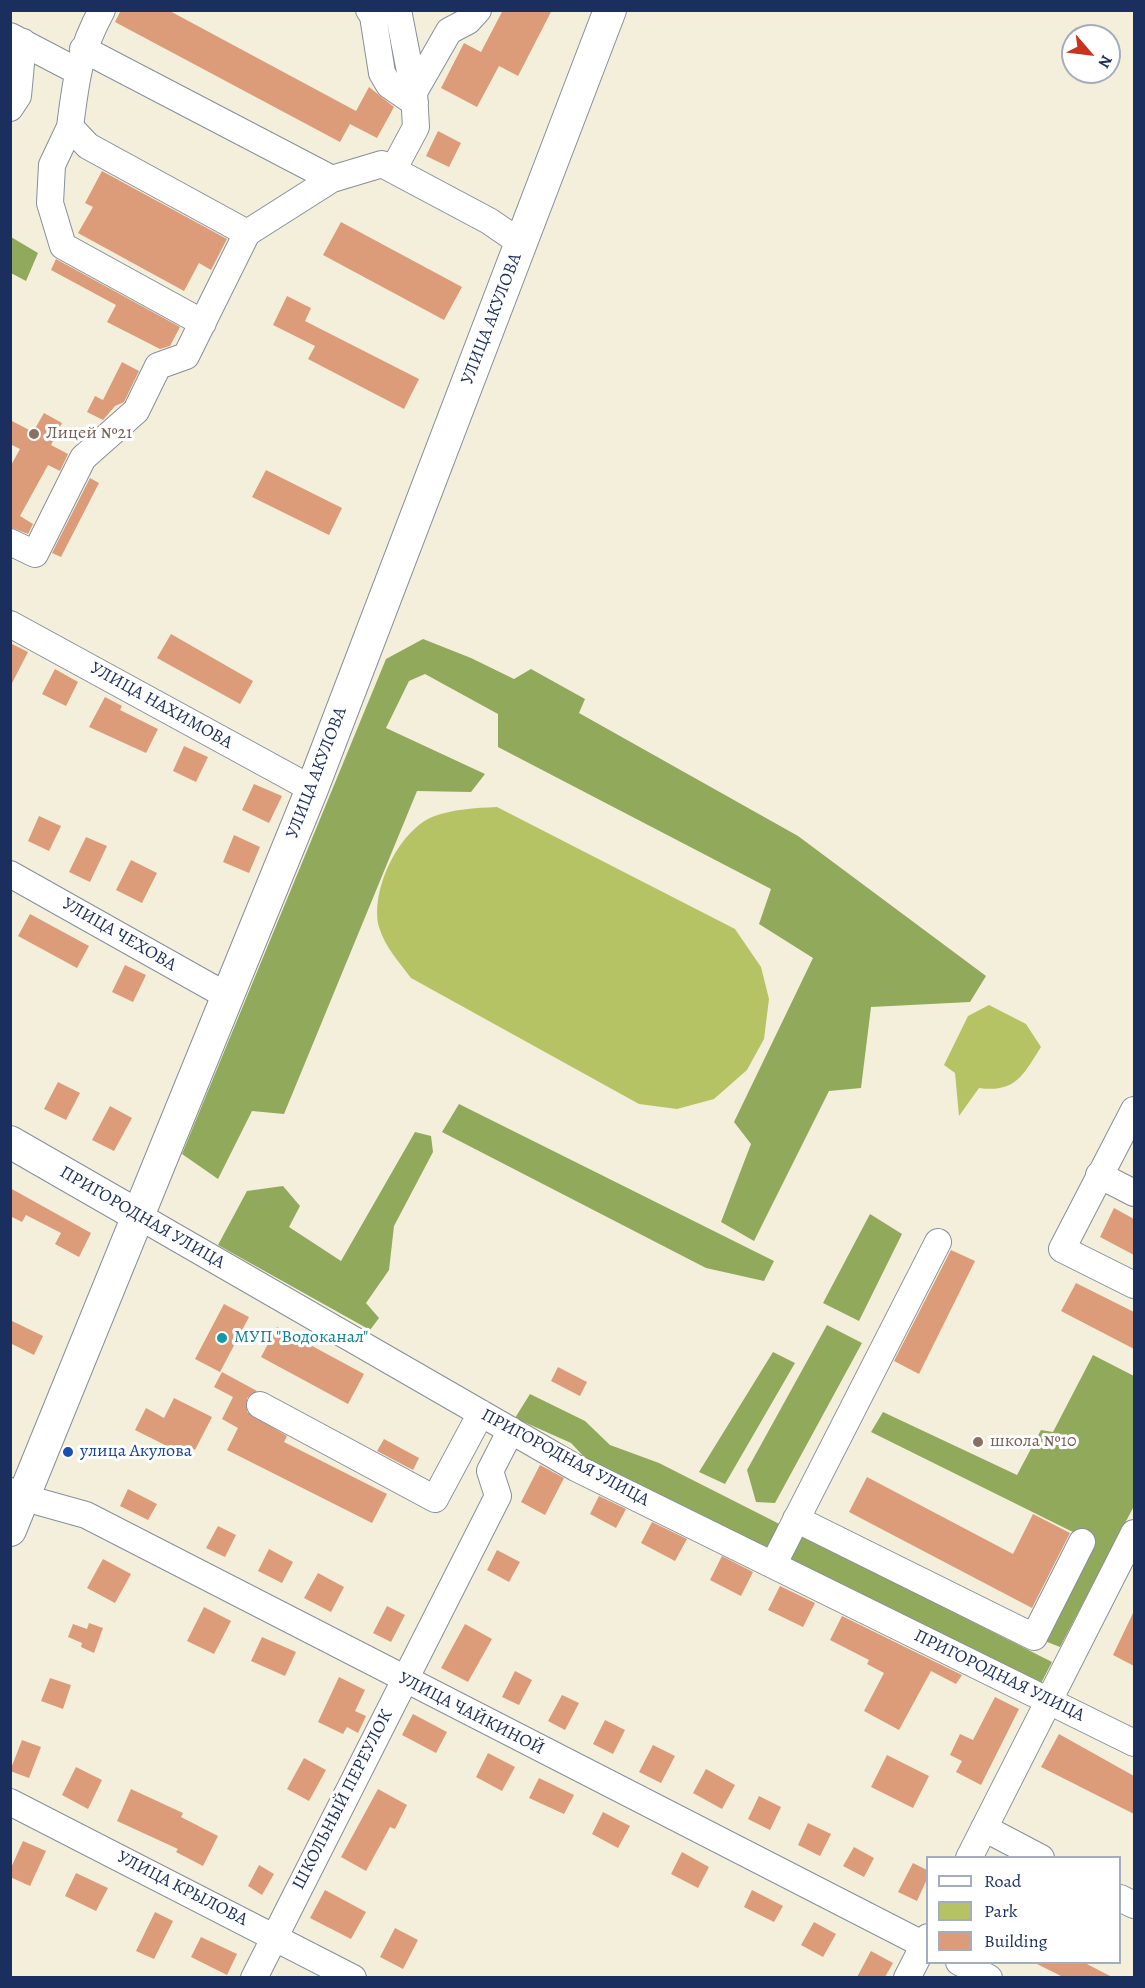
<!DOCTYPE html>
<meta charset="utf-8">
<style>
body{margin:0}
#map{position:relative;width:1145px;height:1988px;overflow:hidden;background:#f3efdb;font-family:Alegreya,serif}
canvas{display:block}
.frame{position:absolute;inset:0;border:12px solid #1b2f5e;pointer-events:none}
.legend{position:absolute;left:926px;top:1856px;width:195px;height:108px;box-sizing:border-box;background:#fff;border:2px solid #a4acbf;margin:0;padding:8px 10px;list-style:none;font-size:18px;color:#1b2f5e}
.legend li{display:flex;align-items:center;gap:12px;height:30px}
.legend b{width:30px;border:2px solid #a4acbf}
.north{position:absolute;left:1061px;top:24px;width:60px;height:60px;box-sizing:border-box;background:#fff;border:2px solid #a4acbf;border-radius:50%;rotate:118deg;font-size:16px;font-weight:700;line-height:24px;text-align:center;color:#1b2f5e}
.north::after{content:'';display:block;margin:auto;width:21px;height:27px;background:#c8321e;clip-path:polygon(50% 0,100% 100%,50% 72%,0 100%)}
</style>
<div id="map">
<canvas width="1145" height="1988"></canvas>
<div class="frame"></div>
<ul class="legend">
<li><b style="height:8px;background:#fff"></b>Road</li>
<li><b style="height:16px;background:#b6c365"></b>Park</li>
<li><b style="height:16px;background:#dc9c79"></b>Building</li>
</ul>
<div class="north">N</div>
</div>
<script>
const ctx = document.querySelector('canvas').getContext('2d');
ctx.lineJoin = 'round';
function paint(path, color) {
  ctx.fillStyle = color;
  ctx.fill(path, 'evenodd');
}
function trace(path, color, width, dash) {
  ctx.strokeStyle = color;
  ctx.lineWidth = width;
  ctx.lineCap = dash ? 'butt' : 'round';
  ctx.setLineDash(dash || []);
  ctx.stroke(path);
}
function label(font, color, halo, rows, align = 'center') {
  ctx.font = font + ' Alegreya,serif';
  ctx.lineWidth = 6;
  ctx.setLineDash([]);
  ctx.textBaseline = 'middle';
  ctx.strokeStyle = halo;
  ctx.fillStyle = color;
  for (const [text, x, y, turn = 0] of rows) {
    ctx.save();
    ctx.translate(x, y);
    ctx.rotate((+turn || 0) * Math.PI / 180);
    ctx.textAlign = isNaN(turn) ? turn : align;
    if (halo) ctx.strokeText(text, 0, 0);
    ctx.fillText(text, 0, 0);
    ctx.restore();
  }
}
const green = new Path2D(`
 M497,807L735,929L761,967L769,999L764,1039L747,1070L714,1099L677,1109L639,1104L411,978C399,962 385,947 379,927C370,891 398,832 432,817C453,809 475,808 497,807Z
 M989,1005L1026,1024L1041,1047C1023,1075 1016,1093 979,1088L959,1116L955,1073L944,1065L968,1016Z`);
const forest = new Path2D(`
 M11,237L38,253L26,281L11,273Z
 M423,639L471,658L514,679L531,669L585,699L579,713L798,836L986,976L970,1002L871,1007L861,1088L829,1091L754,1241L721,1222L751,1144L734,1122L813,958L759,924L771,889L498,747V714L425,674L409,681L386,728L485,774L471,792L417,791L284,1114L252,1111L218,1179L182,1154L386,659Z
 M459,1104L774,1261L764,1281L706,1268L442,1132Z
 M415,1132L431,1136L433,1152L394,1226L389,1270L366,1303L379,1318L370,1330L218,1245L247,1191L283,1186L300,1206L289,1227L341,1261Z
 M870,1214L902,1234L859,1321L823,1303Z
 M827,1325L862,1343L775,1503L756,1502L747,1470Z
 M773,1352L795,1363L725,1484L699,1472Z
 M1093,1355L1134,1376V1506L1060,1647L1037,1638L1089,1540L871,1432L883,1412L1017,1475L1041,1430L1053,1432Z
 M530,1394L585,1421L610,1445L659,1463L1052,1662L1037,1691L588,1461L571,1443L515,1418Z`);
const building = new Path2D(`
 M121,10H168L356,111L369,87L394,107L377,138L350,124L340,142L115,22Z
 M503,10H552L518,76L499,66L477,107L441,88L464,43L481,52Z
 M438,131L461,143L449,167L426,156Z
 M102,171L227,239L211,270L199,263L184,291L78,233L93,207L85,203Z
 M341,222L462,287L444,320L323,255Z
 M56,259L180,327L170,346L160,349L107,322L116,305L51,270Z
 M287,296L311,308L305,321L419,379L404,409L308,359L315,346L273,325Z
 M122,362L139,371L124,402L115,406L103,420L87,412L95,396L103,400Z
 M44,413L62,423L51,445L68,454L60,471L48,465L20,516L33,524L28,534L10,527V467L20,449L10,444V420L33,432Z
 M266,470L342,508L329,535L252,497Z
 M90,478L99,483L61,557L52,553Z
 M171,634L253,681L240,704L157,658Z
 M10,643L28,652L10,687Z
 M55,669L78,682L66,706L42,694Z
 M105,697L122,706L120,710L158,729L146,753L89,727Z
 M184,746L208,757L196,782L173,771Z
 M254,784L282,796L269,823L242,810Z
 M39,816L61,826L49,851L28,841Z
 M234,835L260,847L249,873L223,862Z
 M86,837L107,846L90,882L69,872Z
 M131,860L157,873L142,903L116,890Z
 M30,914L89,946L77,968L18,936Z
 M125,965L146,975L133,1002L112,992Z
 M58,1082L80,1093L66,1120L44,1109Z
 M110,1106L132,1118L114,1151L92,1140Z
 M10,1188L91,1233L79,1257L55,1244L61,1233L26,1215L22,1222L10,1216Z
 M1114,1208L1134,1219V1255L1100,1237Z
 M951,1250L975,1261L919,1374L894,1361Z
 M1076,1283L1134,1312V1349L1061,1311Z
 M224,1304L249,1317L220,1372L195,1359Z
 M10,1320L43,1336L34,1355L10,1343Z
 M277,1327L364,1374L348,1404L261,1357Z
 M558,1367L587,1382L580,1396L551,1381Z
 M222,1372L257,1391L247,1398V1412L287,1436L284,1442L387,1494L372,1523L227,1450L238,1428L222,1419L233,1397L214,1387Z
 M174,1398L212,1417L195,1450L190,1447L185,1455L135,1430L146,1408L164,1418Z
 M384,1439L419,1458L413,1470L377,1451Z
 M540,1465L564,1478L545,1515L521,1502Z
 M867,1477L1013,1554L1033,1514L1070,1533L1032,1608L849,1512Z
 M128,1489L157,1504L148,1520L120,1506Z
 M599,1496L626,1509L616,1528L590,1514Z
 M652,1522L687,1539L675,1561L641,1543Z
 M218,1526L236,1535L225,1557L206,1548Z
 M269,1549L293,1562L282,1583L258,1571Z
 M497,1550L520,1562L509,1582L487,1570Z
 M722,1556L753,1572L741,1596L710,1580Z
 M103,1559L131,1574L115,1603L87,1588Z
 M318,1573L344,1587L331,1612L304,1598Z
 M780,1586L815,1603L803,1627L768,1610Z
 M387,1606L405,1615L391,1642L373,1633Z
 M204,1607L231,1621L214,1654L187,1641Z
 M1134,1611V1666L1113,1655Z
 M842,1616L962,1675L956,1684L931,1671L899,1730L864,1711L884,1673L867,1664L869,1660L830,1640Z
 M89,1623L103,1628L94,1653L81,1647L82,1643L68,1637L73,1624L87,1629Z
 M465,1624L492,1639L468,1682L441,1668Z
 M262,1637L296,1652L285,1676L251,1661Z
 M515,1671L532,1680L519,1705L502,1697Z
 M339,1677L365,1690L355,1711L366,1716L358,1733L347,1727L343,1734L318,1722Z
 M50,1678L71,1685L63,1709L41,1701Z
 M562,1695L579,1703L565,1730L548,1721Z
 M995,1697L1019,1709L981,1785L956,1772L962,1761L950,1755L960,1734L973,1740Z
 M413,1714L447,1732L436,1753L402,1735Z
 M605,1720L625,1730L613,1754L593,1744Z
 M1059,1734L1134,1776V1814L1041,1767Z
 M22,1740L41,1747L29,1778L10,1771Z
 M653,1745L675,1756L661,1783L639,1772Z
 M488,1753L515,1767L502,1791L476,1777Z
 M887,1755L929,1776L913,1808L871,1787Z
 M304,1758L326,1770L309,1801L287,1789Z
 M76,1767L102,1780L88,1809L62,1795Z
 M706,1769L735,1785L722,1809L693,1793Z
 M539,1778L574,1795L564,1814L529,1798Z
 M131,1789L183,1813L181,1817L218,1836L203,1866L176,1852L178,1849L117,1821Z
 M378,1789L407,1805L395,1829L390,1827L366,1871L341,1857Z
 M759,1796L781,1807L770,1830L748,1819Z
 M603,1812L630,1826L618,1848L592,1834Z
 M808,1823L831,1834L820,1856L798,1845Z
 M23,1841L46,1851L30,1886L10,1877V1870Z
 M854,1847L874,1858L864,1877L843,1866Z
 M682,1852L709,1867L698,1888L671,1874Z
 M913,1863L927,1870V1879L917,1901L898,1892Z
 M259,1865L274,1874L262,1895L248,1886Z
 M76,1873L108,1888L96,1911L65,1896Z
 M325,1890L366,1912L351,1939L310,1918Z
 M752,1890L783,1906L774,1922L744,1907Z
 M155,1912L173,1921L154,1959L136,1951Z
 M814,1922L836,1934L823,1957L801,1945Z
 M395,1928L418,1940L403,1969L380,1957Z
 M201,1937L237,1954L227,1975L191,1957Z
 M871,1951L893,1963L885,1977H857Z
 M1033,1962H1083L1112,1977H1063Z`);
const minor = new Path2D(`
 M369,10L373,16L382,73L389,85L415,103
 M398,10L414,92
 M10,36L77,71
 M83,49L332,179L382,164L489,221L521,243
 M10,108L18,96L23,42
 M70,127C76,80 79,52 102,10
 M393,170L416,127L414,92L449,31L468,21L478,10
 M203,323L63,246L50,203L52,165L70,127L88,146L247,233L332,179
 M10,542L35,554L83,458L136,411L158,366L186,356L247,233
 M10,624L312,789
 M10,874L227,996
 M1134,1110L1062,1249L1134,1285
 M1099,1175L1134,1193
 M137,1215L576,1468L1134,1743
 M260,1405L435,1499L481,1413
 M10,1491L25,1498L86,1515L928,1947
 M796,1519L1034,1637L1082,1542
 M773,1565L938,1242
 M10,1802L353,1978
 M984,1828L1041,1858
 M969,1858L1134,1533
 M1120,1898L1134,1905
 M959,1962L989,1978
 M254,1978L498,1496L490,1471L511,1430
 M907,1978L928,1937`);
const major = new Path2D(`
 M10,1142L137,1215
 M10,1530L312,789L610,10`);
const markers = [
 [34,434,6,"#8d6e63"],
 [222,1338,6,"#0f9aa8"],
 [978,1442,6,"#8d6e63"],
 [68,1452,6,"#1a4fb4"]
];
const streetNames = [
 ["УЛИЦА АКУЛОВА",492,319,-69],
 ["УЛИЦА НАХИМОВА",161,706,29],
 ["УЛИЦА АКУЛОВА",317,773,-69],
 ["УЛИЦА ЧЕХОВА",119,935,30],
 ["ПРИГОРОДНАЯ УЛИЦА",142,1218,30],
 ["ПРИГОРОДНАЯ УЛИЦА",565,1458,28],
 ["ПРИГОРОДНАЯ УЛИЦА",999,1676,26],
 ["УЛИЦА ЧАЙКИНОЙ",471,1714,27],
 ["ШКОЛЬНЫЙ ПЕРЕУЛОК",343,1800,-63],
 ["УЛИЦА КРЫЛОВА",182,1889,27]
];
const educationNames = [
 ["Лицей №21",46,434],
 ["школа №10",990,1442]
];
const cultureNames = [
 ["МУП \"Водоканал\"",234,1338]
];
const transitNames = [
 ["улица Акулова",80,1452]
];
paint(green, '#b6c365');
paint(forest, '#90a95a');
paint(building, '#dc9c79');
trace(minor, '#878f9c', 28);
trace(major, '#878f9c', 34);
trace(minor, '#fff', 26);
trace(major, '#fff', 32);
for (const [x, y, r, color] of markers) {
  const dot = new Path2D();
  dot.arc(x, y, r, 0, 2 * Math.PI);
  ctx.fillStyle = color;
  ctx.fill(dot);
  trace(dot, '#fff', 2);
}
label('18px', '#1b2f5e', '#fff', streetNames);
label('18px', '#785e54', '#fff', educationNames, 'left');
label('18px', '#0d838f', '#fff', cultureNames, 'left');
label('18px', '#164399', '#fff', transitNames, 'left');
</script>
